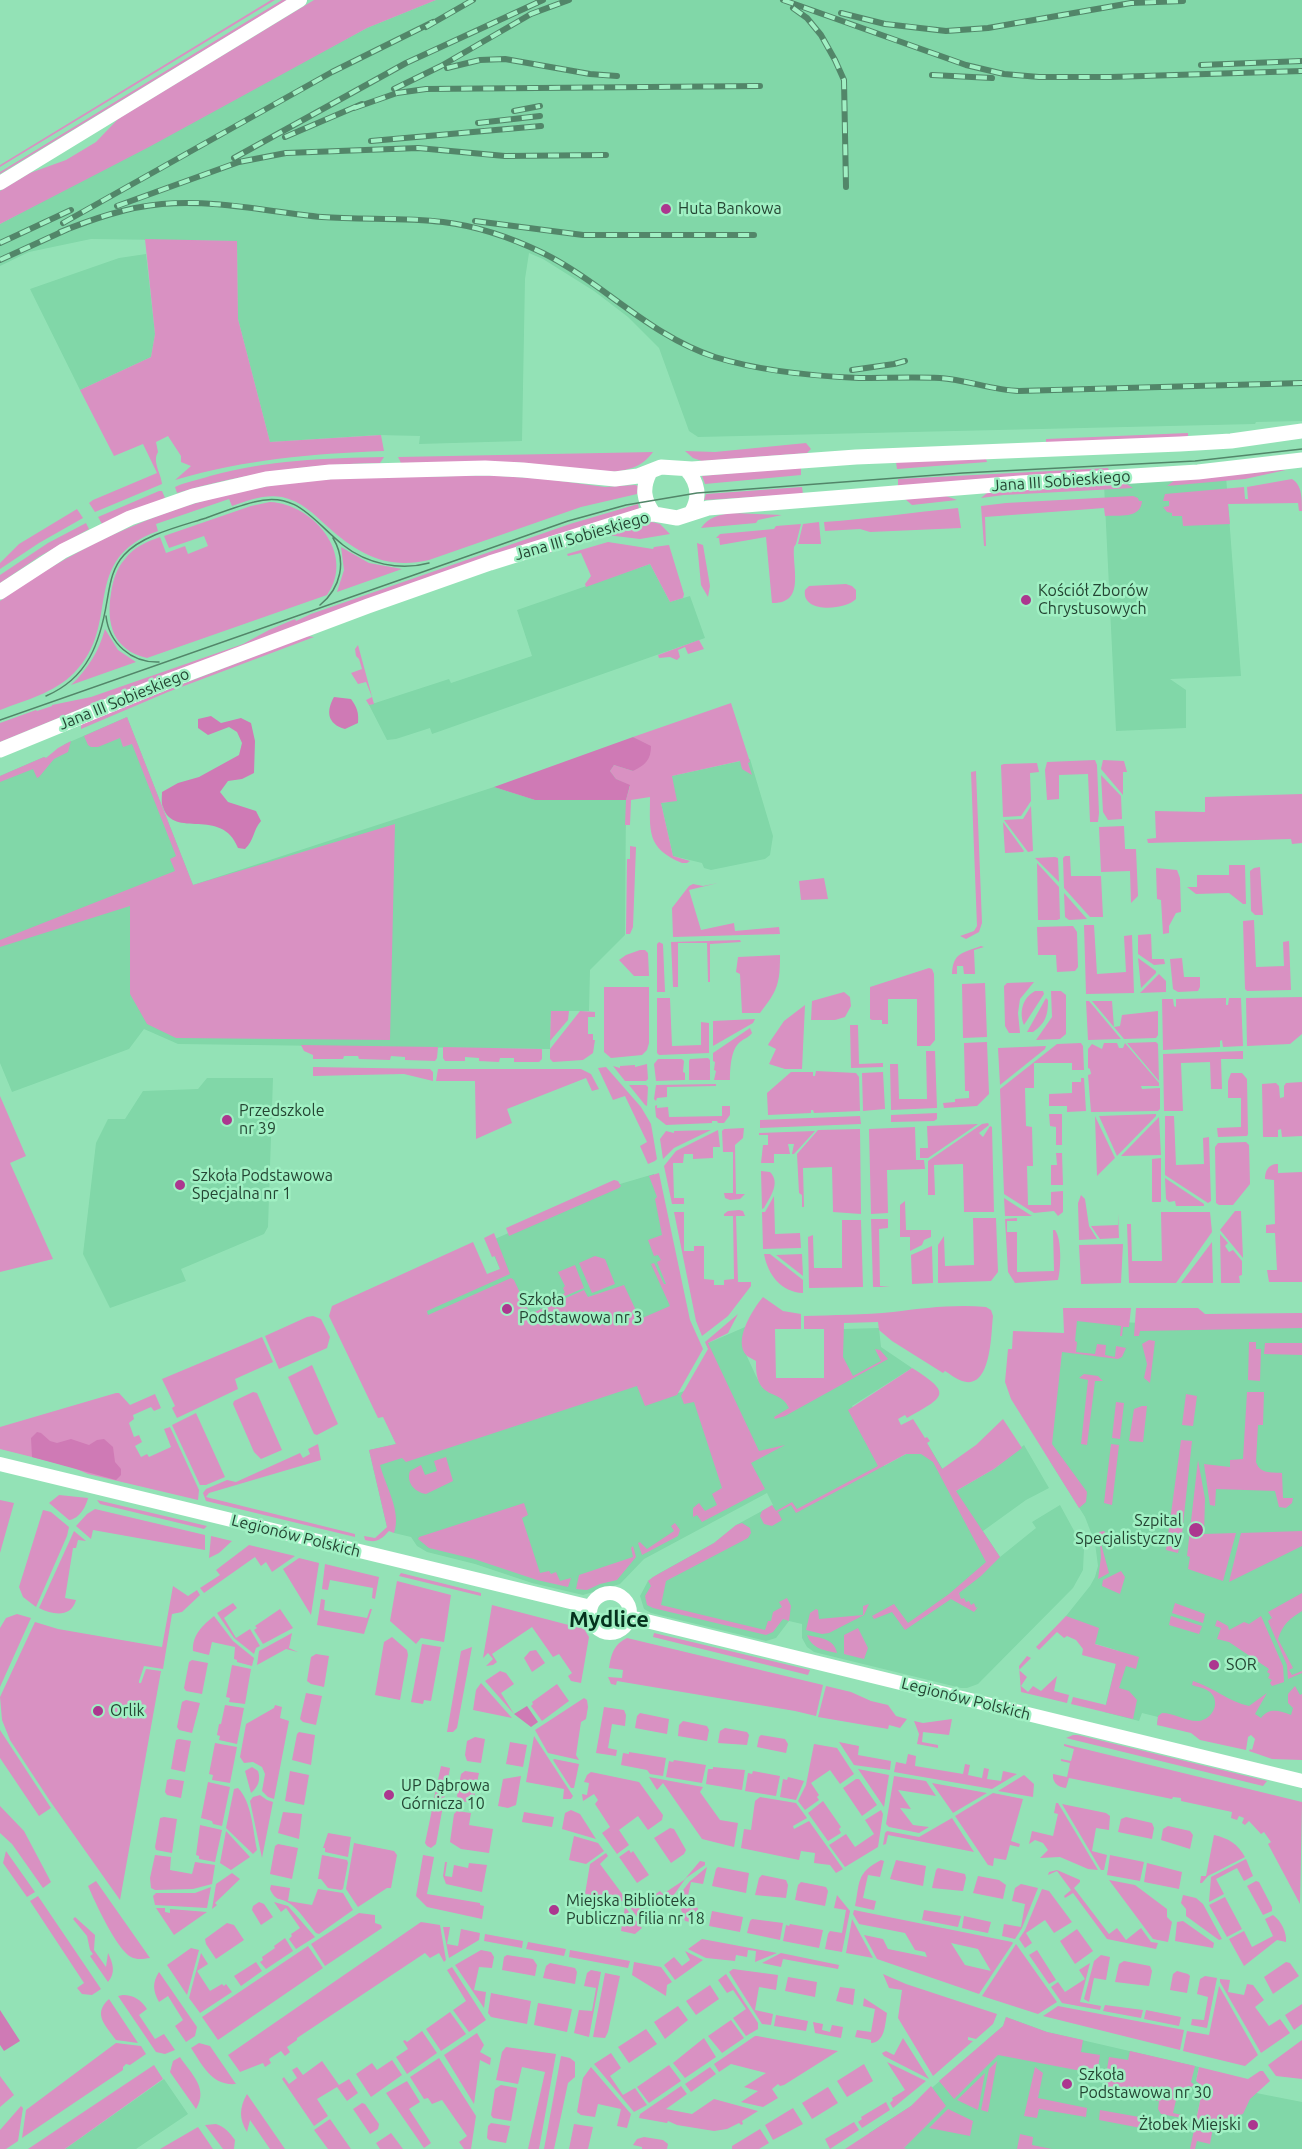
<!DOCTYPE html>
<meta charset="utf-8">
<style>
body{margin:0}
canvas{display:block;background:#93e2b6}
</style>
<canvas width="1302" height="2149"></canvas>
<script>
const ctx = document.querySelector('canvas').getContext('2d');
ctx.lineJoin = 'round';
function paint(path, color) {
  ctx.fillStyle = color;
  ctx.fill(path, 'evenodd');
}
function trace(path, color, width, dash) {
  ctx.strokeStyle = color;
  ctx.lineWidth = width;
  ctx.lineCap = dash ? 'butt' : 'round';
  ctx.setLineDash(dash || []);
  ctx.stroke(path);
}
function label(font, color, halo, rows, align = 'center') {
  ctx.font = font + ' Ubuntu,sans-serif';
  ctx.lineWidth = 5;
  ctx.setLineDash([]);
  ctx.textBaseline = 'middle';
  ctx.strokeStyle = halo;
  ctx.fillStyle = color;
  for (const [text, x, y, turn = 0] of rows) {
    ctx.save();
    ctx.translate(x, y);
    ctx.rotate((+turn || 0) * Math.PI / 180);
    ctx.textAlign = isNaN(turn) ? turn : align;
    if (halo) ctx.strokeText(text, 0, 0);
    ctx.fillText(text, 0, 0);
    ctx.restore();
  }
}
const built = new Path2D(`
 M436,0H1302V421L1256,422L1255,424L698,437L689,431L659,348L628,317L594,291L543,259L529,253L525,279L522,441L419,444L420,436L378,435L270,442L238,319L237,241L91,239L29,252L0,266V224L367,28Z
 M146,254L155,334L151,357L80,390L30,289L119,258Z
 M1226,476L1241,676L1170,679L1186,690V728L1116,731L1104,484Z
 M650,564L670,602L690,596L705,638L432,734L430,728L396,739L387,740L369,705L449,679L451,683L532,656L517,610Z
 M127,717L193,885L494,787L535,800H626L625,935L590,970L589,1011H551L550,1049L178,1044L144,1029L129,1049L12,1092L0,1063V776L44,757L46,758L65,744Z
 M750,759L773,836L770,855L765,859L711,870L704,868L702,863L673,856L661,803L668,802L672,776Z
 M207,1078H273L268,1227L264,1234L181,1269L186,1281L110,1308L83,1254L96,1143L108,1119H125L143,1091L198,1089Z
 M654,1174L679,1310L638,1380L646,1404L693,1388L759,1452L706,1344L745,1327L744,1350L756,1376L762,1387L792,1404L843,1379V1329L879,1328L881,1347L912,1368L852,1406L884,1466L927,1443L956,1491L994,1469L1024,1445L1049,1488L1026,1500L983,1531L1000,1557L1036,1528L1032,1522L1060,1505L1084,1549L1083,1570L1073,1588L978,1684L967,1688H961L814,1652L807,1647L802,1638V1624L789,1621L776,1638L766,1641L651,1613L644,1609L640,1596L648,1581L658,1574L714,1543L738,1524L773,1505L767,1493L644,1559L620,1584L583,1595L532,1583L475,1564L427,1552L417,1546L411,1537L394,1533L387,1527L369,1450L396,1444L335,1309L488,1275L500,1269L488,1242L620,1184Z
 M1076,1320L1142,1323L1302,1322V1743L1284,1738L1157,1725L1158,1717L1142,1713L1139,1721L1104,1712L1119,1651L1054,1631L1090,1586L1095,1577L1098,1566L1095,1543L1085,1517L1049,1460L1062,1350Z
 M1006,2017L1047,2032L1199,2067L1196,2081L1203,2086L1194,2130L1246,2091L1302,2102V2149H879L869,2133L911,2106L1003,2026Z
 M164,2079L188,2114L136,2149H65Z`);
const green = new Path2D(`
 M271,0H275L0,167V165Z
 M282,0H287L0,174V172Z
 M314,0H436L367,28L149,147L0,224V191L30,173L66,160L96,142L118,119Z
 M145,239L237,241L238,319L270,442L381,435L384,451C310,454 247,459 175,480L191,466L181,462V456L168,436L156,442L158,452C152,462 161,473 162,484L95,512L89,503L93,500L157,473L143,444L114,456L80,390L151,357L155,334Z
 M1188,433V437L1046,444V439Z
 M806,443L811,449L807,453L702,461L693,458L685,451L715,452Z
 M653,452C642,467 629,470 611,472L514,462L401,463L398,457Z
 M384,457L380,463C310,464 244,473 177,493L175,487C185,482 198,480 210,476C267,460 326,458 384,457Z
 M986,459L987,462L897,469L896,462Z
 M801,467V475L705,484L702,476Z
 M1108,468L1109,471L898,487V479Z
 M1280,470H1286L1245,479L1167,486L1175,480Z
 M499,476L545,479L605,487L635,485L638,486L637,494L581,507L429,560C387,570 358,554 328,527C314,514 301,501 282,497C265,494 249,500 232,506L229,499L156,524L158,531C78,560 123,624 74,673C54,693 26,700 0,710V601C82,542 175,501 275,485C316,478 357,478 398,477C432,477 465,475 499,476Z
 M1292,479C1302,485 1302,498 1302,511H1299L1298,503L1228,504L1230,524L1183,526L1182,516H1172V513L1167,512L1163,507L1169,506V501H1163L1165,494L1244,487L1245,499H1248L1247,487Z
 M1125,483L1133,488L1004,495L981,498L987,493L995,492Z
 M802,487L803,494L704,500L706,494Z
 M159,491H162L165,498L102,524L98,517Z
 M946,496L957,500L912,505L905,499Z
 M1133,496L1138,498L1139,501H1142C1141,519 1119,515 1105,516L1104,508L985,517L986,546H984L981,506L1006,503Z
 M270,502C314,504 356,555 327,595L147,658C113,650 106,624 111,593C113,581 116,569 125,559C134,547 146,542 160,537L166,553L185,546L188,554L208,546L204,536L169,548L164,536L251,506Z
 M638,504L639,509L255,641L97,702L0,742V723L36,710L37,711L52,706V705L91,697L243,644L269,630L295,619L296,621L311,614L570,524Z
 M958,508L961,528L870,532L860,529L825,531L824,522C870,519 913,512 958,508Z
 M77,509L83,518L39,543L0,569V563L19,544Z
 M731,513L782,515L758,520L756,523L701,528C709,517 718,515 731,513Z
 M648,521L660,524L670,534L640,539L607,535L532,558L536,556Z
 M819,522L821,544H798L803,524Z
 M86,523L89,529L40,556L0,583V575L48,543Z
 M801,524L796,544L794,547C792,568 806,604 772,603L766,537L720,545L719,538H716L720,534L774,529L776,526Z
 M608,542L653,549L654,547L669,545L684,594L683,598L670,602L650,564L586,587L585,584L591,576L581,553L568,556L567,554Z
 M697,543L703,545L710,586L708,597L701,585Z
 M341,547L369,563L402,569L337,592L344,570Z
 M846,584L852,586L856,590V599C846,610 801,614 805,590L809,586Z
 M105,629L118,650L136,662L71,685C88,669 99,651 105,629Z
 M307,636L314,637L168,692L81,729V727L82,723Z
 M699,640L704,649L688,654L685,647L678,650L680,657L677,660L670,657L659,658L658,655Z
 M358,645L374,704L369,705L366,700L372,697L366,682L358,684L351,673L362,669L359,659L356,656L355,649Z
 M731,703L750,762L748,763L752,775L742,769L740,761L672,776L677,801L661,803L673,856L690,861L687,863H682C646,848 650,831 650,797L631,800L630,825H625L626,800L630,786L616,779L610,771L614,765L633,771L651,747L633,737Z
 M127,717L193,885L395,824L390,1040L176,1038L147,1024L130,994V906L0,947V940L175,871L170,859L176,856L132,744L123,747L120,738L98,747H91L88,745L84,736Z
 M71,741L68,752L54,759L39,777L37,778L33,769L0,782V776L44,757L46,758L58,748Z
 M1095,760L1097,765L1099,813L1098,822H1090L1088,774L1059,775V799L1047,800L1045,770L1047,762Z
 M1103,760L1124,761L1127,772H1123V795L1101,769Z
 M1037,763L1039,772L1030,773L1031,801L1021,816L1003,817L1001,765L1004,764Z
 M976,771L982,923L979,932L966,939L960,936L974,931L977,926L971,772Z
 M1101,775L1121,796L1122,819L1108,820L1103,812Z
 M1302,794V843L1292,844L1291,839L1148,843L1147,839L1156,838L1155,811L1205,812V797Z
 M1031,806L1033,851L1028,852L1004,820L1023,819Z
 M1003,822L1024,851L1023,852L1005,853Z
 M1124,826L1125,849H1136L1138,896L1131,903L1130,871L1101,872L1099,827Z
 M630,846L636,847L633,927L630,934H626L627,859H630Z
 M1065,856H1070L1071,876H1101L1103,917H1090L1064,888L1063,858Z
 M1055,857L1058,858L1059,882L1035,858Z
 M1037,863L1059,887L1060,919L1057,920H1038Z
 M1229,865H1245L1246,904H1243L1229,893L1196,894L1187,887H1197V875H1229Z
 M1260,867L1263,915H1255L1251,911L1250,871L1254,868Z
 M1156,868L1177,870L1180,878L1181,912L1176,913L1169,926V933L1163,934L1161,900L1157,899Z
 M824,878L828,899L801,900L799,881Z
 M718,883L689,890L701,930L734,923L735,931L779,927L780,934L673,937L672,908L689,886L693,884L703,886Z
 M1064,893L1087,919L1069,920L1065,917Z
 M1254,920L1256,967L1284,966L1283,942L1289,941L1291,990L1247,991L1245,989L1243,921Z
 M1084,925H1094L1097,974L1126,972L1124,936L1132,935L1134,993L1086,994Z
 M1073,926L1077,932L1078,967L1075,971L1057,972L1056,955H1038L1037,927Z
 M1151,934L1152,959H1164L1165,964L1154,965L1138,954V935Z
 M740,940L741,942L710,944V982H708L707,943H678V987H673L671,942Z
 M659,942L663,944L665,992H657V944Z
 M981,946L984,947L974,950L975,974H964L963,966H957V974H952C953,952 963,953 981,946Z
 M640,950H645L648,953L649,976H634L619,960L626,955Z
 M780,955C780,983 778,990 760,1013H742L740,974L736,972L738,957Z
 M1138,958L1156,971V973L1141,988Z
 M1182,958L1184,977H1200V987L1198,991L1178,992L1173,989L1170,959Z
 M929,968L932,969L934,974L935,1040L930,1046H917V999H888V1024H882V1020H872L870,1019V987Z
 M1159,974L1166,981V992L1140,993Z
 M1034,982L1020,999L1018,1013L1020,1033H1009L1005,1026L1004,986L1007,983Z
 M985,983L987,1037L963,1038L962,984Z
 M604,987H649V1043L647,1050L642,1055L611,1058L604,1052Z
 M1035,991H1043L1044,994L1024,1025C1019,1013 1022,998 1035,991Z
 M1051,991H1061L1066,995V1034L1060,1039L1036,1040L1052,1017Z
 M844,992L850,997L851,1006L845,1017L835,1020H811L812,1001Z
 M1302,997V1034L1290,1044L1247,1046L1246,998Z
 M657,998H670L672,1046L701,1045V1022L709,1023V1053L659,1055L657,1053Z
 M1046,998L1048,1000C1048,1015 1046,1023 1033,1032H1027Z
 M1226,998V1005H1228L1229,998H1241L1243,1046L1223,1047L1222,1040L1220,1041V1047L1163,1050L1162,999H1173L1174,1006L1176,1007V999Z
 M1086,1001H1089L1121,1039L1088,1040Z
 M1092,1001H1112L1114,1027L1120,1026L1122,1015L1158,1011V1035L1156,1038L1124,1039Z
 M805,1005L802,1069H785L769,1064L776,1049L768,1045L769,1043L784,1021Z
 M551,1011H569L568,1020L550,1041Z
 M580,1011L595,1012V1017H588V1034H593V1040H595L593,1053L583,1060L553,1062L550,1059V1049Z
 M755,1019L753,1023L713,1046V1021Z
 M850,1025H858L859,1064L883,1063V1067L851,1068Z
 M750,1028L752,1033C748,1038 745,1038 740,1042C731,1049 730,1068 730,1080H714L716,1071L714,1070L715,1062L713,1061V1053Z
 M987,1042L989,1094L977,1106L944,1108L943,1103L955,1102V1099L969,1098V1091H965L964,1043Z
 M1156,1042L1158,1044L1159,1081L1127,1043Z
 M1081,1043L1083,1046L1084,1070H1072V1063H1034V1088H1025L1026,1126L1032,1127L1033,1166H1027L1028,1205H1051V1192L1063,1191V1212L1058,1216L1054,1211L1034,1213L1004,1194L1000,1089L1057,1044Z
 M1104,1043H1117L1119,1048H1123L1125,1043L1159,1083V1086H1141L1142,1089L1160,1088V1109L1158,1111L1091,1112L1088,1075L1091,1074L1090,1069L1088,1068V1049L1092,1044L1102,1049Z
 M301,1045L438,1047L437,1058L435,1061L405,1060V1057L391,1056L390,1060L359,1059L358,1056H344L343,1059H313V1055L304,1051Z
 M1046,1046L1045,1049L1000,1085L998,1048Z
 M443,1047L542,1049V1059L539,1062H514V1058H500L499,1062L479,1061V1058L465,1057V1061H445L443,1058Z
 M926,1051H935L937,1108L891,1110L890,1064H898L899,1099H927Z
 M1243,1051V1059H1221L1222,1089H1211L1210,1062L1181,1063L1183,1111H1164L1163,1054Z
 M708,1058L710,1060V1080H689V1061L690,1059Z
 M658,1059H682L684,1061L683,1072L685,1073V1080L656,1081L654,1064Z
 M647,1064L648,1079L646,1081H625L613,1066L620,1068V1066L635,1065V1067Z
 M313,1067L430,1069L433,1072V1081L404,1074L313,1076Z
 M606,1067L641,1107L651,1124L657,1159L655,1161L648,1164L640,1146L647,1142L625,1096L613,1100L598,1068Z
 M438,1069H581L591,1074L599,1089L592,1091L586,1078L507,1109L512,1123L476,1139L475,1081H436Z
 M816,1071L856,1073L859,1077L860,1111L814,1113L813,1110H811V1113L768,1115L767,1093L791,1072H813V1076H815Z
 M883,1072L885,1109L863,1111L862,1073Z
 M1231,1073H1242L1247,1079L1248,1134L1247,1136L1218,1137L1217,1128L1241,1127V1098H1228V1081Z
 M1081,1078H1084L1086,1111L1067,1112V1106H1049V1094L1072,1093V1082H1081Z
 M1302,1082V1136L1282,1137L1281,1129L1278,1130V1137H1263L1262,1084L1276,1083L1279,1086L1280,1098L1284,1097V1086L1286,1083Z
 M716,1084V1086L667,1087V1097L657,1098L656,1101L654,1099L656,1085Z
 M629,1085H646L648,1087L647,1106L645,1105Z
 M0,1096L26,1156L10,1163L53,1259L0,1272Z
 M657,1105V1108L668,1107L669,1117L722,1116V1106H730V1115L724,1123H718L717,1121H712V1123L666,1125L656,1117L655,1106Z
 M937,1113V1119L934,1121L891,1122V1115Z
 M1049,1114H1062V1145H1056V1127L1050,1126Z
 M1156,1114V1116L1117,1156L1099,1116Z
 M860,1116L861,1124L760,1128V1120Z
 M1095,1116L1115,1158L1097,1176Z
 M1165,1116H1174L1176,1165L1204,1164L1203,1138L1209,1137L1211,1201L1208,1203L1165,1175Z
 M1159,1117L1161,1155L1121,1156Z
 M988,1123L989,1125L979,1133L983,1137L990,1126L992,1127L994,1212H964L963,1164L934,1165L935,1195H928V1161L982,1124Z
 M978,1124L928,1158H920V1148H928L927,1126Z
 M915,1127L916,1160H924L925,1169L887,1170L888,1213L871,1214L869,1129Z
 M744,1128L743,1138L735,1145L736,1194H745L740,1199L730,1200L725,1198L724,1193H733V1152H723L722,1131L724,1129Z
 M860,1129L861,1214L833,1212L832,1167L803,1168L804,1207H802V1195L799,1193L797,1154L818,1130Z
 M711,1130L674,1148L663,1159L660,1139L666,1131L674,1133V1131Z
 M718,1130L720,1147H713V1158L693,1159V1154H684L683,1163H673L674,1198H684V1204H672L664,1166L676,1151Z
 M815,1131L794,1154H792L794,1144H788L790,1154H774V1163H761L763,1145H768V1135H759V1133Z
 M1246,1142L1249,1145L1250,1184L1233,1205H1219L1216,1203L1215,1147L1218,1143Z
 M1056,1153H1062L1063,1185H1051V1165H1057Z
 M1161,1158V1202H1152V1159Z
 M1276,1164H1278V1173L1302,1172V1282H1269L1267,1270H1277L1275,1233H1266V1225L1275,1224L1274,1180L1265,1179C1265,1171 1268,1165 1276,1164Z
 M761,1171L770,1172C781,1183 770,1197 764,1208L762,1209Z
 M659,1173L690,1320L703,1349L677,1395L645,1406L637,1386L406,1462L402,1458L380,1465C385,1485 402,1512 394,1533L389,1531C381,1540 376,1543 365,1540L364,1536L375,1538L387,1527L369,1450L396,1444L383,1417L378,1418L329,1316L332,1306L473,1242L487,1274L500,1269L495,1256L492,1257L484,1238L494,1233L510,1274L427,1311L428,1315L511,1278L514,1280L530,1314L584,1290L588,1297L624,1285L640,1319L670,1306L651,1264L654,1263L664,1284H666L657,1262L661,1260L658,1255L654,1256L648,1240L662,1235L655,1199L657,1197L649,1176Z
 M1165,1178L1204,1204V1206H1176L1175,1201L1169,1202L1166,1199Z
 M614,1180L618,1181L621,1186L619,1188L509,1236L506,1228Z
 M1081,1195L1085,1199L1089,1226L1097,1239L1079,1240L1078,1203Z
 M774,1196L775,1234L800,1233L801,1248L763,1249L762,1212H765Z
 M1004,1198L1032,1216H1005Z
 M905,1201L906,1230H931V1237L924,1240L922,1245L910,1251V1237H900V1205Z
 M739,1210L743,1211L745,1216H736L738,1282H751V1286L728,1316L702,1336L696,1321L674,1212H684V1251H694V1246H704V1279L714,1280V1285H724V1280L734,1279L733,1216H724V1214L728,1211Z
 M1235,1211H1241L1243,1258L1220,1230Z
 M1161,1212H1210L1212,1232L1176,1283H1129L1127,1224H1131L1132,1261H1162Z
 M1118,1213L1119,1238L1100,1239L1091,1226L1118,1225Z
 M973,1218H996L998,1272L991,1281L938,1283V1245L944,1236L945,1266L974,1265Z
 M1017,1218V1221H1007V1232H1017V1272L1054,1271L1053,1230H1055C1062,1239 1061,1269 1058,1280L1015,1283L1008,1272L1005,1219Z
 M871,1219H888V1228L879,1229L880,1286L890,1287H873Z
 M842,1220H861L863,1287L809,1288L808,1237L813,1235L814,1268H842Z
 M1220,1234L1228,1243L1225,1246L1229,1252L1233,1250L1242,1261V1275L1239,1276L1240,1283H1221Z
 M1212,1242L1213,1283H1181Z
 M1123,1244L1121,1283L1081,1284L1079,1245Z
 M932,1246L933,1283L912,1284L911,1255Z
 M764,1254H770L803,1280V1293C781,1292 768,1275 764,1254Z
 M802,1254L803,1276L776,1255Z
 M595,1256L605,1259L615,1284L592,1293L579,1263Z
 M575,1265L584,1288L542,1306L539,1299L541,1297L544,1303L565,1293L563,1288L565,1286L558,1272Z
 M763,1297L783,1311L801,1314V1329H775L776,1378H824V1329H804V1316C832,1315 865,1315 893,1312C923,1308 956,1304 986,1307L991,1310L993,1316C991,1332 992,1391 962,1381C956,1379 950,1374 945,1371L943,1373L892,1341L879,1330L878,1322L844,1323L843,1357L853,1376L881,1361L875,1349L880,1350L888,1359L785,1416L775,1419L774,1417L789,1408C780,1387 755,1403 756,1361C753,1359 750,1358 747,1356C732,1341 753,1309 763,1297Z
 M1063,1308H1131L1129,1327H1123L1122,1336H1120L1121,1326L1077,1321L1075,1341L1077,1342L1076,1352L1095,1354L1097,1344L1106,1345L1105,1355L1115,1357L1116,1346L1126,1348L1122,1357L1118,1359L1062,1352L1052,1444L1087,1492L1086,1502L1079,1508L1011,1399L1005,1382L1008,1349H1012L1013,1331L1064,1333Z
 M1136,1308H1198L1205,1314L1302,1313V1328L1140,1331L1139,1336H1134Z
 M738,1314L728,1333L708,1343L759,1451L785,1445L751,1463L765,1489L702,1522L697,1515L693,1517V1508L699,1503L705,1511L717,1505L712,1494L722,1488L694,1402L684,1404L681,1396L708,1349L705,1342Z
 M313,1316L321,1319L330,1337L327,1348L279,1369L265,1336L307,1317Z
 M262,1337L273,1362L235,1379L238,1389L177,1418L172,1408L175,1406L162,1379Z
 M1149,1340L1155,1341L1150,1383L1144,1378L1147,1364L1142,1344Z
 M1249,1342H1256V1349H1261L1260,1381L1248,1380Z
 M1265,1343H1302V1355L1264,1354Z
 M312,1365L338,1424L317,1435L314,1434L288,1377Z
 M912,1368C954,1394 944,1397 907,1418L905,1415L898,1419L901,1425L913,1419L925,1438L927,1437L930,1441L927,1443L942,1469L976,1445L1003,1419L1022,1448L994,1469L956,1491L1000,1557L981,1576L959,1593L961,1599L964,1598L966,1602L969,1601L971,1605L974,1603L976,1608L978,1607L974,1612L951,1599L905,1630L892,1612L874,1619L872,1616L894,1604L908,1623L949,1594L986,1562L933,1462L921,1454H906L796,1513L791,1505L778,1512L782,1520L772,1526L764,1524L760,1516L762,1511L772,1505L776,1511L792,1502L797,1509L878,1466L848,1410Z
 M1084,1374L1098,1376L1103,1381H1095L1087,1445L1081,1444L1088,1380L1079,1378Z
 M253,1392L257,1393L282,1450L261,1459L254,1452L233,1404L234,1401Z
 M1247,1392H1264L1263,1425H1258L1256,1462C1260,1474 1271,1472 1282,1473L1283,1498H1293L1292,1503L1286,1508L1279,1507L1275,1491L1216,1489L1215,1506L1210,1505L1204,1464L1230,1467V1460L1243,1459Z
 M116,1393H119L130,1405L155,1394L161,1408L154,1411L151,1407L133,1415L134,1419L129,1423L134,1437L139,1435L142,1442L135,1446L141,1457L147,1454L149,1457L171,1447L164,1429L170,1427L199,1490L198,1500L88,1474L72,1467L0,1449V1427Z
 M1186,1394L1197,1396L1193,1426L1182,1425Z
 M1116,1402L1124,1403L1120,1439L1112,1438Z
 M1142,1406H1147L1143,1442L1129,1441L1134,1409Z
 M196,1413L225,1477L206,1485H200L172,1425Z
 M1181,1440L1192,1441L1182,1534L1178,1553L1166,1550Z
 M318,1444L321,1460L209,1493L206,1497L355,1534V1537L206,1501L203,1493L206,1489L227,1480L236,1482L300,1453L303,1458L310,1454L308,1449Z
 M1111,1444L1119,1445L1112,1505L1104,1503Z
 M446,1457L453,1481L426,1494C414,1492 406,1482 410,1471L421,1465L425,1475L437,1471L434,1461Z
 M1198,1460L1205,1499L1204,1534L1236,1533L1223,1581L1188,1569L1190,1557L1187,1556Z
 M59,1495L88,1498C86,1507 79,1519 69,1520L49,1503Z
 M0,1500L14,1503L0,1553Z
 M97,1500L207,1526L204,1529L100,1504Z
 M524,1503L528,1515L522,1518L540,1573L549,1571L551,1574L556,1572L560,1581L571,1578L568,1587L537,1580L474,1559L429,1548L418,1539L419,1537Z
 M95,1509L205,1535V1550L93,1530L91,1539L76,1526L87,1514Z
 M43,1510L51,1512L69,1527L67,1536L36,1607L23,1597L19,1587Z
 M675,1523L680,1530L678,1536L642,1555L638,1543L640,1542L647,1549L674,1531L671,1526Z
 M742,1523L750,1528L751,1533L748,1538L666,1581L661,1605L765,1630L768,1621H771L773,1612L782,1607L779,1602L787,1598L791,1606L789,1621L783,1619L773,1632L766,1635L653,1608L647,1605L645,1596L651,1586L648,1581L653,1577L714,1543L736,1525Z
 M74,1531L86,1541L78,1540L76,1548H73L65,1598L76,1600C71,1618 53,1615 39,1608Z
 M1104,1531L1107,1535L1100,1540L1109,1573L1098,1579L1101,1557L1099,1532Z
 M1302,1531V1546L1229,1582L1241,1533Z
 M211,1536L232,1541L219,1553L209,1558Z
 M249,1545L295,1556L272,1572L266,1562L261,1566L255,1557L204,1593L200,1588L220,1575L216,1570Z
 M633,1546L636,1557L617,1580L600,1584L587,1590L576,1589L579,1575L633,1557L631,1548Z
 M299,1558L319,1563L311,1615L283,1569Z
 M325,1564L379,1577L375,1599L372,1598L373,1588L330,1580L328,1590L322,1589Z
 M1121,1571L1125,1577L1120,1594L1102,1586L1103,1580Z
 M401,1573L481,1593V1596L399,1576Z
 M397,1581L451,1595L444,1642L421,1638L416,1644L390,1621Z
 M173,1586L188,1596L197,1590L200,1595L182,1612L172,1614L163,1669L144,1666L139,1681V1683H141L146,1669L161,1671L120,1900L50,1801L10,1740L2,1720L0,1697L35,1622L58,1629L162,1647Z
 M1302,1593V1611C1289,1619 1283,1624 1278,1639L1293,1668L1289,1670L1292,1675L1302,1671V1673L1288,1679L1287,1665L1268,1621L1272,1618L1268,1612Z
 M321,1599L325,1600L324,1610L328,1611L367,1618L370,1609H372L364,1634L317,1625Z
 M233,1603L237,1608L224,1618L236,1638L250,1629L260,1646L256,1648L254,1654L234,1638L217,1613Z
 M1175,1603L1205,1614L1203,1623L1172,1613Z
 M869,1604L864,1615L829,1633L822,1634L806,1630L810,1613L816,1609L818,1610L819,1619L863,1615V1606Z
 M492,1605L584,1629L589,1637L581,1683L571,1681L568,1676L572,1673L559,1654L553,1657L532,1627L492,1654L497,1662L493,1665L486,1666L493,1659L488,1653L483,1658Z
 M280,1609L293,1628L263,1644L254,1630L257,1628L255,1626Z
 M17,1614L31,1618L0,1687V1628L6,1618Z
 M214,1616L233,1641L254,1658L252,1666L237,1662V1660L234,1659L235,1647L212,1642L209,1655L193,1651C192,1635 203,1625 214,1616Z
 M1066,1616L1099,1628L1095,1644L1139,1657L1136,1669L1126,1666L1119,1688L1129,1691L1137,1700L1133,1719L1071,1704L1073,1697L1106,1705L1116,1664L1082,1655L1083,1649L1076,1640L1067,1636L1064,1638L1057,1632L1039,1650L1036,1647Z
 M1171,1616L1202,1626L1199,1634L1169,1625Z
 M1261,1616L1283,1666L1284,1682L1272,1686L1270,1683L1272,1680L1268,1678L1270,1674L1267,1672L1269,1669L1229,1642L1217,1639L1221,1628L1215,1626L1217,1620L1228,1626L1229,1630L1244,1622L1249,1624Z
 M858,1628L868,1648L864,1659L844,1654V1635Z
 M292,1633L289,1648L298,1652L286,1649L257,1665L259,1651Z
 M654,1633L810,1670L808,1675L653,1637Z
 M807,1635C819,1638 834,1638 837,1653C824,1650 812,1649 807,1635Z
 M392,1637L407,1650L408,1655L400,1700L375,1695L384,1642Z
 M627,1638L823,1685L816,1716L795,1711L617,1681L616,1685L611,1684L608,1677L622,1678L623,1670L609,1668C611,1654 614,1644 627,1638Z
 M422,1644L441,1647L431,1701L424,1700L423,1704L411,1702Z
 M472,1647L457,1728L453,1732H447L461,1651Z
 M536,1650L545,1663L532,1672L524,1658L530,1651Z
 M316,1654L329,1656L324,1687L311,1684L307,1681L311,1657Z
 M1027,1656L1031,1658L1019,1670L1027,1677L1021,1686L1028,1692L1033,1686L1041,1691L1057,1676L1054,1691L1069,1695L1067,1703L1021,1692L1019,1666Z
 M192,1660L208,1663L202,1694L186,1691L184,1688L189,1662Z
 M232,1665L251,1669L245,1704L229,1702L230,1698L226,1697Z
 M500,1671L506,1673L514,1684L501,1693L514,1714L485,1681Z
 M1193,1681C1213,1687 1229,1702 1249,1706L1267,1693L1255,1714L1261,1718C1270,1707 1279,1711 1291,1715L1293,1708L1288,1703V1694L1295,1686L1300,1695L1302,1694V1760L1272,1759L1249,1751L1250,1749L1252,1750L1255,1739L1251,1735L1248,1737L1246,1750L1200,1740L1191,1733L1157,1725L1158,1716L1162,1713C1174,1713 1187,1722 1199,1721C1213,1719 1221,1702 1210,1692C1205,1688 1198,1687 1192,1685Z
 M481,1683L512,1718L473,1710L476,1690Z
 M557,1684L569,1701L542,1721L531,1706L533,1704L532,1702Z
 M826,1686L851,1692L871,1701L888,1705L896,1716L907,1719L900,1728L889,1725L888,1729L818,1717Z
 M306,1693L322,1696L316,1725L303,1722L300,1719Z
 M584,1698L587,1700L588,1707L586,1719L581,1722L576,1755L579,1760L548,1753L535,1730Z
 M186,1700L200,1703L192,1733L179,1730L177,1727L182,1702Z
 M225,1705L244,1708L237,1744L219,1740L220,1736L217,1735L219,1724H221Z
 M275,1705L282,1707L280,1718L289,1721L274,1799L268,1797L262,1791L265,1774L262,1767L253,1762L244,1763L240,1757L246,1724L274,1708Z
 M604,1707L624,1710L626,1715L625,1726L612,1724L608,1748L617,1750L616,1756L596,1753Z
 M640,1713L669,1719L667,1734L635,1728L637,1716Z
 M952,1719L949,1735L923,1732L922,1742L938,1745V1748L917,1744L919,1734L914,1721L923,1723Z
 M683,1721L707,1726L709,1730L707,1741L678,1736L679,1725Z
 M725,1728L747,1732L749,1735L747,1745L718,1743L720,1731Z
 M0,1730L51,1808L39,1816L0,1758Z
 M299,1732L315,1735L311,1765L292,1760L297,1734Z
 M761,1735L785,1739L788,1744L786,1753L757,1747L759,1737Z
 M1073,1735H1078L1267,1781L1263,1786L1066,1738Z
 M534,1736L573,1796L571,1799H563L564,1789L526,1782Z
 M475,1737L485,1739L481,1763L467,1761L465,1755L467,1741Z
 M179,1739L191,1741L185,1772L171,1769L176,1740Z
 M510,1742L527,1745L523,1767L506,1764Z
 M839,1742L859,1746L858,1755L891,1761L890,1770L854,1765Z
 M215,1743L237,1747L230,1783L212,1780L213,1775L209,1774Z
 M814,1744L837,1748L854,1774L840,1784L830,1770L811,1783L819,1795L817,1797L819,1800L805,1810L798,1801L806,1785Z
 M1064,1744L1302,1802L1300,1904L1268,1844L1271,1842L1264,1832L1261,1834L1249,1821L1245,1825L1242,1823L1244,1818L1239,1816L1237,1820L1231,1818L1232,1812L1181,1801V1798L1173,1797L1172,1799L1069,1778L1066,1788C1058,1787 1052,1783 1053,1774L1067,1777L1070,1763L1061,1761V1759L1071,1761L1074,1749L1064,1746Z
 M629,1752L666,1758L663,1776L650,1774L647,1770L621,1765L623,1753L629,1754Z
 M908,1754L916,1756L915,1766L963,1774L965,1764L970,1765L968,1775L982,1778L984,1768L989,1769L987,1779L1001,1781L1003,1771L1017,1774L992,1789L894,1772L896,1762L906,1764Z
 M554,1759L579,1764L574,1788H571L553,1760Z
 M674,1760L706,1765L702,1783L666,1777L669,1761L673,1762Z
 M441,1766L450,1768L444,1800L434,1798Z
 M252,1767L258,1771C261,1780 258,1787 251,1793L245,1771Z
 M713,1767L745,1770L742,1790L706,1784L708,1769H713Z
 M858,1769L889,1775L884,1807Z
 M290,1771L309,1775L304,1805L285,1801Z
 M465,1771L479,1773L473,1803L460,1801L457,1796L461,1774Z
 M753,1771L780,1776L776,1796L745,1791L748,1773L752,1774Z
 M591,1772L639,1782L663,1815L662,1820L648,1830L638,1816L619,1830L629,1845L617,1854L602,1833L610,1827L595,1804L598,1800L594,1794L583,1801L582,1794L587,1795L589,1783L584,1782L587,1775Z
 M1024,1775L1034,1784L1033,1797L998,1791Z
 M521,1776L516,1805L508,1808L498,1806L503,1779Z
 M894,1776L926,1781L936,1796L898,1790L911,1809L900,1808L913,1825L929,1827L919,1833L889,1827L886,1824Z
 M649,1777L703,1787L700,1792L720,1820L738,1823L734,1847L702,1839L663,1783L657,1790Z
 M788,1777L804,1781L796,1800L780,1797L783,1779L787,1780Z
 M170,1779L184,1781L181,1798L167,1795L165,1792L167,1780Z
 M856,1779H859L877,1805L862,1816L843,1788Z
 M208,1782L230,1787L222,1826L213,1824L212,1821L201,1818Z
 M932,1783L987,1793L953,1813Z
 M238,1788C252,1802 253,1832 257,1850L253,1854L226,1828L234,1789Z
 M993,1793L1023,1799L1011,1841L1020,1844L1019,1847L1010,1845L1006,1860L994,1858L993,1866L988,1865L955,1816Z
 M260,1795L267,1800L273,1802L262,1858L250,1801L253,1797Z
 M760,1797L796,1803L807,1818L793,1826L794,1829L809,1821L843,1869L836,1873L830,1865L814,1863L815,1853L801,1851L799,1860L741,1848L744,1829L751,1830L755,1801Z
 M823,1801L841,1827L839,1829L841,1833L828,1841L808,1813Z
 M1056,1803H1058L1098,1870L1088,1869L1060,1857L1040,1858L1048,1850L1043,1843L1035,1840L1029,1844L1032,1831L1053,1836L1058,1814L1054,1813Z
 M1062,1804L1106,1813L1110,1816L1109,1830L1096,1828L1092,1851L1107,1855L1104,1870H1101Z
 M433,1805L443,1806L436,1844L431,1848L427,1846L425,1843Z
 M0,1806L24,1831L51,1882L43,1888L12,1844L0,1833Z
 M571,1810L580,1814L596,1839L562,1829L565,1813Z
 M881,1810L883,1814L878,1847L845,1867L829,1845L846,1834L855,1847L874,1834L865,1820Z
 M457,1811L471,1813L469,1825L493,1829L489,1853L461,1849L450,1842L454,1814Z
 M283,1812L302,1814L299,1839L278,1833Z
 M524,1812L554,1817L552,1827L522,1822Z
 M164,1817L177,1819L172,1853L156,1850L155,1847L160,1818Z
 M1126,1817L1152,1823L1154,1828L1152,1839L1118,1832L1121,1819Z
 M952,1818L974,1852L888,1835L886,1844L883,1845L885,1833L887,1831L919,1837Z
 M200,1825L222,1830L215,1862L199,1859V1856L196,1855Z
 M1168,1826L1190,1831L1193,1835L1190,1849L1161,1840L1163,1829Z
 M670,1828L674,1829L686,1850L684,1854L671,1863L654,1838Z
 M226,1831L250,1857L231,1870L220,1863Z
 M328,1833L351,1837L348,1857L325,1852V1848H323Z
 M1214,1835C1228,1838 1238,1844 1245,1857L1208,1876L1202,1883H1200L1201,1876H1206Z
 M574,1836L598,1843L604,1851L586,1864L569,1860Z
 M354,1843L394,1851L397,1855L391,1888H387L358,1907L346,1889Z
 M278,1844L298,1848L292,1879L270,1874L275,1846Z
 M629,1850L631,1853L633,1851L649,1875L637,1883L619,1857Z
 M6,1851L35,1892L27,1897L3,1863Z
 M606,1853L608,1856L600,1864L626,1899L636,1898L651,1917V1920L644,1926L626,1902L585,1894L590,1864Z
 M155,1855L171,1857L170,1870L192,1874L195,1862L215,1865L212,1884L193,1889L155,1890L151,1888L150,1878Z
 M322,1855L347,1860L348,1863L343,1889L341,1890L328,1888L321,1879H318Z
 M423,1855L434,1857L427,1894L480,1903V1905L484,1906L482,1919L427,1907L416,1896Z
 M1110,1855L1144,1862L1140,1881L1107,1875Z
 M1246,1859L1253,1876L1244,1881L1237,1868L1216,1879L1224,1894L1209,1902L1211,1877Z
 M881,1860L884,1861L880,1877L868,1875L863,1898L876,1901L874,1910L855,1906C860,1882 856,1873 881,1860Z
 M896,1860L926,1866L923,1886L890,1879Z
 M700,1861L705,1862V1865L686,1878L673,1896L648,1899L660,1891L663,1894L684,1880Z
 M445,1862H447L445,1876L452,1877L454,1865L468,1868L469,1863L487,1865L482,1892L446,1884L443,1876Z
 M1147,1863L1182,1872L1179,1889L1144,1882Z
 M707,1867L703,1884L691,1882L686,1905L698,1908L695,1923L685,1921L677,1898L690,1881Z
 M718,1867L749,1873L746,1893L712,1886L716,1869Z
 M938,1868L965,1874L966,1878L963,1891L932,1888L936,1870Z
 M1057,1870L1080,1880V1882L1074,1888L1109,1934L1117,1928L1126,1940L1141,1928L1151,1942L1158,1943L1156,1949L1107,1939L1073,1893L1065,1898L1064,1896L1071,1890L1057,1871L1048,1875L1049,1872Z
 M232,1873L240,1879L215,1903L217,1905L212,1909L216,1884Z
 M762,1875L786,1880L788,1885L786,1898L755,1895L759,1878Z
 M978,1876L999,1880L1006,1885L1003,1899L973,1893Z
 M1109,1880L1135,1885L1167,1909V1917L1172,1922L1168,1942L1153,1939Z
 M96,1881L150,1958C143,1959 137,1960 131,1957C117,1950 95,1902 88,1886Z
 M1256,1881L1259,1882L1272,1907V1911L1263,1915L1247,1886Z
 M801,1882L826,1887L828,1891L825,1906L795,1900L798,1885Z
 M1021,1884L1038,1888L1022,1928L1015,1939L1002,1936L1004,1924L1021,1927L1025,1904L1012,1901L1015,1888Z
 M271,1885L290,1888L288,1901L312,1905L318,1889L343,1893L353,1910L319,1934L316,1933C308,1924 299,1909 289,1903C279,1897 276,1902 270,1889Z
 M211,1887L207,1908L155,1905L153,1896L156,1893H195Z
 M1042,1889L1049,1891L1072,1922L1054,1933L1045,1920L1026,1933L1032,1943L1025,1948L1019,1939L1025,1930Z
 M837,1895L850,1911L842,1952L825,1949L828,1934L830,1931L842,1933L846,1910L834,1908Z
 M1183,1895L1196,1898L1203,1904L1222,1939L1219,1940L1186,1916V1909L1181,1903Z
 M38,1896L101,1989L92,1995L82,1994L77,1988L84,1983L30,1901Z
 M1225,1897L1242,1929L1227,1937L1209,1905Z
 M259,1902L264,1904L273,1917L261,1925L252,1910L253,1906Z
 M274,1902L288,1906L315,1937L296,1949L289,1939L292,1936L291,1934L300,1928L286,1908L281,1912Z
 M625,1907L642,1928L635,1934L621,1931Z
 M156,1908H165V1912L170,1913V1909L207,1912L174,1935Z
 M854,1910L1012,1942L1013,1943L979,1994L877,1959L864,1935L883,1939L888,1949L927,1957L925,1952L915,1950L905,1933L859,1924L853,1914ZM951,1943L978,1949L991,1971L965,1965Z
 M924,1910L961,1916L958,1927L922,1920Z
 M712,1911L743,1917L740,1932L709,1926Z
 M359,1913L375,1915V1923L381,1925L382,1928L325,1966L311,1944Z
 M1273,1915C1281,1921 1287,1932 1286,1942L1277,1940L1244,1966L1229,1939L1244,1931L1252,1947L1273,1936L1265,1919Z
 M964,1916L991,1922L988,1933L962,1928Z
 M75,1917L95,1935L94,1950L106,1967L108,1953C113,1963 116,1973 108,1982L90,1956L93,1954L90,1950L87,1936L73,1919Z
 M752,1919L783,1923L780,1940L747,1933L750,1921Z
 M852,1919L873,1958L846,1953Z
 M1183,1921L1214,1943L1213,1948L1175,1941L1177,1922Z
 M421,1922L440,1925L446,1960L444,1962L439,1953L430,1958L425,1953L297,2038V2040L287,2047L290,2052L285,2056L281,2051L269,2059L271,2063L265,2067L263,2063L240,2072L228,2055Z
 M227,1923L234,1925L244,1940L216,1959L206,1944L205,1939Z
 M790,1924L823,1930L819,1948L783,1941L786,1925L789,1926Z
 M443,1927H450L447,1944L458,1946L461,1929L480,1933L479,1940L449,1958Z
 M1077,1929L1093,1951L1075,1964L1060,1941Z
 M485,1934L523,1941L522,1948L484,1941Z
 M285,1938L293,1951L266,1969L260,1962L263,1960L262,1957L275,1948L274,1946Z
 M702,1939L777,1953L755,1962L756,1951L748,1950L747,1957L736,1955L735,1961L706,1958L688,1949Z
 M528,1942L566,1949L564,1956L526,1949Z
 M1016,1944L1057,2002L1038,2014L982,1996Z
 M308,1946L323,1968L218,2040L202,2017Z
 M191,1948L199,1950L187,1995L167,1965Z
 M481,1950L491,1952L494,1957L492,1968L479,1967L474,1990L486,1992L484,2008L455,1965Z
 M570,1950L630,1961L628,1968L569,1957Z
 M1037,1950L1056,1980L1049,1984L1029,1955Z
 M685,1951L703,1960L675,1980L664,1965L674,1957L682,1966L690,1960Z
 M201,1953L208,1964L197,1971L210,1991L222,1984L224,1986L226,1984L232,1992L200,2013L189,1998Z
 M781,1953L839,1965L838,1969L783,1959L781,1967L762,1963Z
 M507,1955L533,1959L537,1965L535,1976L502,1970L504,1957Z
 M1101,1955L1110,1957L1106,1980L1094,1978L1089,2002L1084,1999L1094,1961Z
 M1124,1961L1150,1966L1152,1971L1149,1986L1115,1982L1119,1964Z
 M256,1962L262,1971L241,1986L234,1976Z
 M634,1962L661,1967L672,1982L667,1985L666,1996L632,1975Z
 M1286,1962L1290,1963L1299,1976L1273,1994L1264,1977Z
 M550,1963L575,1968L577,1972L575,1984L543,1978L546,1966Z
 M1090,1963L1080,2002L1101,2006L1100,2010L1062,2003L1051,1987L1058,1982L1065,1992L1085,1979L1079,1970Z
 M452,1967L486,2020L469,2032L453,2010L466,2001L447,1970Z
 M733,1969L778,1975L776,1990L759,1987L755,2010L773,2014L771,2025L762,2024L729,1972Z
 M591,1970L601,1972L589,2037L574,2033L579,2010L592,2011L596,1988L584,1986L587,1973Z
 M1177,1971L1188,1974L1190,1976L1187,1993L1170,1990L1173,1974Z
 M159,1972L197,2027L195,2036L186,2042L175,2026L183,2020L168,1996L159,2002C153,1991 152,1983 159,1972Z
 M605,1973L620,1976L608,2032L605,2038L593,2037Z
 M726,1974L758,2023V2029L746,2036L733,2018L746,2009L733,1990L727,1993L718,1980Z
 M883,1974L906,1984L997,2014L993,2024L976,2039L968,2037V2040L973,2041L933,2076L898,2018L902,1990L889,1988Z
 M1205,1976L1217,1978L1207,2028L1191,2025L1192,2019L1204,2020L1208,1997L1197,1994L1200,1979Z
 M788,1977L817,1982L815,1997L785,1991Z
 M1220,1979L1230,1980L1228,1992L1244,1995L1247,1984L1253,1985L1264,2000L1255,2007L1269,2026L1280,2019L1290,2033L1261,2053L1220,1982Z
 M710,1985L719,1999L696,2015L686,2001Z
 M1219,1986L1258,2055L1245,2066L1183,2051L1187,2031L1209,2035Z
 M840,1987L855,1989L853,2005L836,2001Z
 M491,1993L531,2001L527,2024L491,2017L488,2013Z
 M123,1995C134,1995 141,2000 147,2009L139,2015L155,2039L164,2034L175,2050L165,2054L156,2052L118,1996Z
 M864,1998L887,2013C885,2025 885,2042 871,2043V2040L855,2037L857,2030L871,2032L875,2009L863,2006Z
 M109,1999L138,2043L116,2040C106,2026 92,2014 109,1999Z
 M538,2003L572,2009L567,2032L534,2025Z
 M1302,2004V2024L1294,2030L1285,2015Z
 M1105,2005L1143,2010L1141,2018L1103,2011Z
 M678,2006L688,2020L665,2039L654,2022Z
 M1058,2006L1184,2030L1180,2050L1043,2016Z
 M1146,2010L1181,2017L1179,2026L1144,2019Z
 M450,2012L466,2034L441,2051L426,2029Z
 M776,2015L808,2021L806,2031L774,2026Z
 M1006,2017L1047,2032L1083,2040L1081,2052L1100,2055L1097,2074L998,2055L954,2099L939,2081L1003,2026Z
 M731,2020L744,2038L722,2053L708,2036Z
 M813,2022L823,2024L822,2030L830,2032L832,2025L843,2027L841,2038L815,2033Z
 M646,2029L657,2044L629,2063L618,2047Z
 M422,2031L437,2053L407,2074L396,2057L408,2049L403,2041L405,2040L407,2042Z
 M477,2033L484,2045L480,2052L491,2058L490,2065L480,2060L474,2104L444,2055Z
 M755,2036H757L838,2051L784,2085L780,2086L778,2084L772,2089L778,2098L763,2107L741,2102L758,2091L744,2087L766,2073L731,2064L719,2072L714,2064Z
 M704,2038L716,2057L685,2078L673,2063Z
 M903,2038L929,2079L884,2056L882,2053L886,2051L894,2055Z
 M1302,2040V2079L1276,2076L1268,2065Z
 M116,2043L141,2046L146,2054L130,2065L126,2064L123,2067V2070L22,2138L26,2110Z
 M199,2043L210,2046L236,2084C212,2086 203,2066 191,2048Z
 M506,2047L556,2054L539,2149H528L545,2072L522,2067L518,2084L496,2080L502,2052Z
 M1130,2051L1195,2066L1191,2082L1198,2088L1188,2086L1186,2094L1177,2096L1173,2113L1182,2115V2118L1161,2114L1158,2109L1159,2101L1112,2091L1111,2098L1102,2099L1109,2057L1128,2060Z
 M611,2053L621,2068L610,2076L623,2095L635,2088L647,2105L634,2112L594,2064Z
 M561,2056L570,2058L575,2062V2077L568,2083L554,2149H544Z
 M180,2057C191,2074 209,2088 196,2109L170,2072L173,2061Z
 M439,2058L476,2116L471,2149H464L459,2142L467,2136L442,2100L432,2104L428,2098L424,2099L410,2077Z
 M392,2060L402,2075L371,2097L356,2074L372,2063L377,2070Z
 M322,2061L339,2085L349,2079L358,2093L347,2101L337,2087L317,2099L328,2116L314,2126L282,2079L284,2077L289,2084L297,2078L292,2070L297,2067L303,2075Z
 M997,2061L988,2112L981,2110L989,2069Z
 M887,2062L926,2081L893,2108L890,2103L893,2100L892,2098L905,2090Z
 M864,2064L873,2081L847,2097L837,2081Z
 M154,2065L163,2079L65,2149H28Z
 M669,2065L681,2081L649,2103L637,2087Z
 M591,2067L631,2114L627,2128L617,2126L621,2109L598,2104L595,2117L581,2115L577,2112L583,2078Z
 M710,2067L716,2074L691,2092L685,2084Z
 M1035,2067L1043,2073L1038,2098L1087,2108L1086,2117L1039,2109L1037,2118L1024,2116Z
 M1199,2067L1248,2079L1260,2071H1263L1270,2081L1250,2099L1243,2114L1214,2122L1210,2144L1197,2141L1195,2149H1190L1203,2087L1196,2081Z
 M985,2073L978,2110L957,2100Z
 M0,2076L14,2095L0,2107Z
 M407,2081L420,2102L409,2109L431,2143L424,2148L386,2093Z
 M501,2085L517,2088L511,2121L493,2118L491,2115L495,2089Z
 M681,2086L687,2094L666,2109L692,2114L714,2099L758,2111L742,2121L743,2124L741,2125L739,2123L727,2129L714,2131L677,2125L668,2121L667,2123L639,2118L640,2114Z
 M931,2086L946,2106L904,2148L907,2149H845L911,2106Z
 M828,2087L838,2103L812,2119L802,2103Z
 M247,2094L285,2149H270L250,2120L247,2132C239,2119 239,2108 247,2094Z
 M886,2102L890,2110L862,2128L858,2122L862,2119L861,2117Z
 M362,2103L365,2104L379,2124L378,2129L370,2134L353,2109Z
 M21,2106L23,2108L18,2141L6,2149H0V2130Z
 M793,2108L803,2124L773,2140L765,2125Z
 M948,2109L973,2121L970,2136L929,2128Z
 M1100,2110L1156,2120L1155,2128L1142,2125L1141,2128L1099,2120Z
 M330,2119L351,2149H328L314,2130Z
 M854,2122L859,2130L830,2149L825,2139Z
 M491,2123L510,2126L506,2143L489,2140L487,2138L488,2126Z
 M216,2124C225,2127 230,2133 235,2140L234,2149H223L205,2125Z
 M574,2124L593,2127L588,2149H569Z
 M198,2127L213,2149H160Z
 M760,2129L769,2143L759,2149H732V2146Z
 M391,2133L403,2149H380L376,2143Z
 M1020,2134L1033,2137L1032,2145L1052,2149H1017Z
 M644,2137L663,2140L668,2144L667,2149H642V2147L633,2145L637,2139Z`);
const forest = new Path2D(`
 M334,697L351,699C357,707 359,713 358,723L345,729C327,724 326,711 334,697Z
 M211,716L221,723L241,718L251,723L255,741L254,773L242,779L228,781L220,792L228,802L256,811L261,821C253,830 254,841 245,849L238,848C222,806 173,840 163,807C161,803 162,797 162,792L178,783L199,777L239,755L242,743L237,732L229,727L208,735L198,728V719Z
 M633,737L651,746C651,760 645,765 633,771L614,765L610,771L616,779L630,785L626,800H535L494,787Z
 M37,1432L41,1433L50,1441L57,1443L71,1439L89,1445L97,1440L104,1439L113,1447L115,1462L121,1469V1475L116,1480L32,1457L31,1438Z
 M527,1706L538,1722L531,1727L514,1714Z
 M0,2010L20,2041L4,2051L0,2045Z`);
const tertiary = new Path2D(`
 M0,183L300,0
 M0,1464L591,1607
 M590 1613a20 20 0 1 1 40 0a20 20 0 1 1-40 0Z
 M630,1617L1302,1781`);
const secondary = new Path2D(`
 M686,469C698,482 701,497 691,513
 M650,472C642,488 643,499 654,514
 M0,592L63,551L130,518L193,496L266,479L330,472L485,468L523,470L615,479L638,476L661,467L692,469L856,457L1180,444L1231,441L1302,431
 M0,750L171,680L368,606L490,563L643,515L654,514L677,518L708,508L1020,483L1198,472L1302,460`);
const tram = new Path2D(`
 M320,605C341,588 347,561 333,538
 M106,616C109,643 131,663 159,662
 M46,696C88,678 100,643 107,601C110,584 112,568 124,555C142,535 181,526 206,518C222,512 238,506 254,502C297,490 314,522 343,545C367,564 400,571 429,563
 M0,720L568,521L626,505L697,493L963,473L1195,461L1302,449`);
const rail = new Path2D(`
 M783,0L966,65L1004,74L1039,77H1111L1302,71
 M793,8L807,18L821,35L835,60L844,80L846,187
 M841,13L885,24L946,31L988,28L1131,3L1183,1
 M426,27L473,0
 M1201,65L1302,61
 M447,68L480,60L505,59L590,74L617,76
 M932,75L992,78
 M394,89L441,66L531,14L569,0
 M354,108L397,93L426,89L760,86
 M514,111L540,106
 M478,123L540,116
 M285,137L362,104
 M371,141L541,126
 M234,158L406,63L543,0
 M117,206L239,162L286,153L418,148L505,156L606,155
 M475,221L583,235H754
 M63,223L332,72L433,22
 M60,232C93,219 127,207 162,204C215,199 269,212 322,217C362,220 403,217 443,222C477,226 512,238 543,253C603,283 650,336 715,357C760,371 812,376 859,378C886,378 913,377 940,378C967,380 992,390 1019,391L1302,383
 M0,243L71,210
 M0,260L68,229
 M852,370L894,364L905,361`);
const markers = [
 [666,209,6,"#ac378f"],
 [1026,600,6,"#ac378f"],
 [227,1120,6,"#ac378f"],
 [180,1185,6,"#ac378f"],
 [507,1309,6,"#ac378f"],
 [1196,1530,8,"#ac378f"],
 [1214,1665,6,"#ac378f"],
 [98,1711,6,"#ac378f"],
 [389,1795,6,"#ac378f"],
 [554,1910,6,"#ac378f"],
 [1067,2084,6,"#ac378f"],
 [1253,2125,6,"#ac378f"]
];
const poiNames = [
 ["Huta Bankowa",678,209],
 ["Kościół Zborów",1038,591],
 ["Chrystusowych",1038,609],
 ["Przedszkole",239,1111],
 ["nr 39",239,1129],
 ["Szkoła Podstawowa",192,1176],
 ["Specjalna nr 1",192,1194],
 ["Szkoła",519,1300],
 ["Podstawowa nr 3",519,1318],
 ["Szpital",1182,1521,"right"],
 ["Specjalistyczny",1182,1539,"right"],
 ["SOR",1226,1665],
 ["Orlik",110,1711],
 ["UP Dąbrowa",401,1786],
 ["Górnicza 10",401,1804],
 ["Miejska Biblioteka",566,1901],
 ["Publiczna filia nr 18",566,1919],
 ["Szkoła",1079,2075],
 ["Podstawowa nr 30",1079,2093],
 ["Żłobek Miejski",1241,2125,"right"]
];
const streetNames = [
 ["Jana III Sobieskiego",1061,481,-4],
 ["Jana III Sobieskiego",582,536,-16],
 ["Jana III Sobieskiego",124,699,-22],
 ["Legionów Polskich",296,1536,14],
 ["Legionów Polskich",966,1699,14]
];
const districtNames = [
 ["Mydlice",609,1620]
];
paint(built, '#81d7a8');
paint(green, '#d991c2');
paint(forest, '#cf7ab5');
trace(tertiary, '#fff', 14);
trace(secondary, '#fff', 15);
trace(tram, '#528669', 1.5);
trace(rail, '#528669', 6);
trace(rail, '#a0f0c3', 4, [11]);
for (const [x, y, r, color] of markers) {
  const dot = new Path2D();
  dot.arc(x, y, r, 0, 2 * Math.PI);
  ctx.fillStyle = color;
  ctx.fill(dot);
  trace(dot, '#a0f0c3', 2);
}
label('16px', '#244533', '#a0f0c3', poiNames, 'left');
label('16px', '#244533', '#a0f0c3', streetNames);
label('bold 22px', '#05321e', '#a0f0c3', districtNames);
</script>
